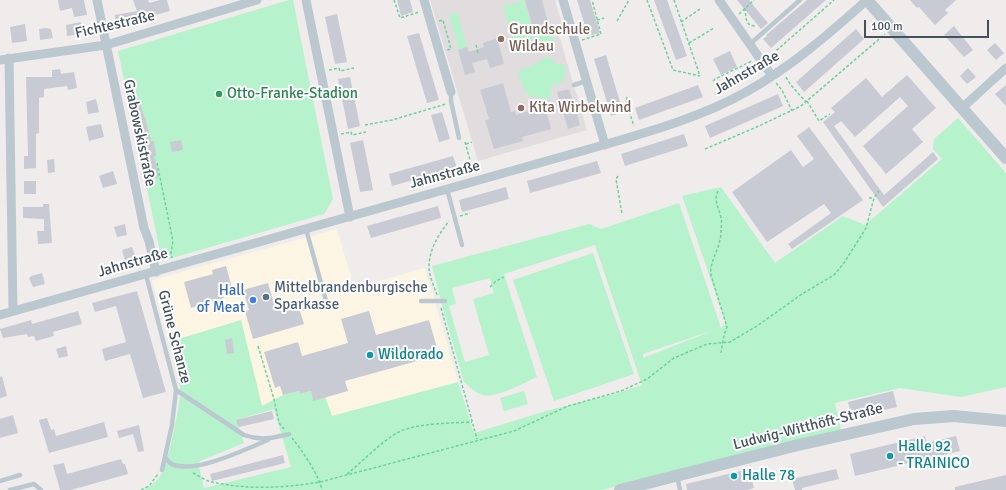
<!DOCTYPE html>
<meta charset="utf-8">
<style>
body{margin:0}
#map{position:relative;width:1006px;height:490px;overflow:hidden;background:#f0ecec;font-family:Signika,sans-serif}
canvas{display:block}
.scale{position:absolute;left:864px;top:20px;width:125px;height:18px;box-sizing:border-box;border:2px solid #43515b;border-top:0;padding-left:5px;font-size:12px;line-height:14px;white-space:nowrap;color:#43515b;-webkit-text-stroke:3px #fff;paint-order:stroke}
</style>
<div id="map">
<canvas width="1006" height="490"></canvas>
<div class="scale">100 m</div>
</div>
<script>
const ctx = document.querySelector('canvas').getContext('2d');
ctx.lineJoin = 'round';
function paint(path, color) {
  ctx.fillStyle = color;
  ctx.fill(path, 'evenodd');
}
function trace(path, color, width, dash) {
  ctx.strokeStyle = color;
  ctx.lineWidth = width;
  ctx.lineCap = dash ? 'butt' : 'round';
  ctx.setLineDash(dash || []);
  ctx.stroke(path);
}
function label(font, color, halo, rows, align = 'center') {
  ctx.font = font + ' Signika,sans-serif';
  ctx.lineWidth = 4;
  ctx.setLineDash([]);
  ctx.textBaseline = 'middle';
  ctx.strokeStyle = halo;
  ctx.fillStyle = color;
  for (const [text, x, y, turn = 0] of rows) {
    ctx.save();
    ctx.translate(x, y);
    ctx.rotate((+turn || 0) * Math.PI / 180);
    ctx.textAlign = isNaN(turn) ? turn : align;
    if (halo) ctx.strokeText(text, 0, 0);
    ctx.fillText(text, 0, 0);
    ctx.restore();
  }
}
const commercial = new Path2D(`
 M337,229L354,288L425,268L458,382L332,417L325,397L313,401L300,394L299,391L283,395L262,406L241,320L169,342L152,280Z`);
const education = new Path2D(`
 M430,0H555L563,27L557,28L587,130L478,161Z`);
const green = new Path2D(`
 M289,0H293L333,199L324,214L162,261L118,51Z
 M524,0L538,49L517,55L503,6Z
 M457,12L467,47L459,49L449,15Z
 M551,31L554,38V50L543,52L538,36Z
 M547,57L553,60L556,64L566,65L564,80L559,84L552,85L550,99L531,97L523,88L518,74L523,68H528Z
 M958,118L1006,173V387L961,397L900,388L835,403L841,430L602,490H144C150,487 159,480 162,473C168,462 182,399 180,387C178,372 173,357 169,342L241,320L262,406L283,395L299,391L300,394L311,391L313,400L325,397L332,416L458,382L474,433L546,411L618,393L642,385L595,245L504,274L537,377C523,383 498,398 483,395C475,393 470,387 464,382L442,305L432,266L589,224L601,229L679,203L721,328L726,324L682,196L721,187L775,263L843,216L865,225L942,159L933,149L934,139ZM490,278L494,293L473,299L489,355L465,362L449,306L456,304L452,288ZM714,330L643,358V354ZM274,409L291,467L204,488L198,462L244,443L236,420Z
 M593,253L634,374L554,401L513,280Z
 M524,391L528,404L504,411L500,398Z`);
const building = new Path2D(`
 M58,0H84L87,15L74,17L72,8L60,11Z
 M133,0H148L149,3L160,0H167L170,11L117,25L116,20L115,19V15L137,11Z
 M397,0H410L413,12L401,16Z
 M525,0H542L550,30L537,34L535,27L533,28Z
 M577,0H590L600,33L588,36Z
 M654,0H667L687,56L676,60Z
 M737,0H749L768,23L761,29Z
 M807,0H826L771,48L763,39L767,36L766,35Z
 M910,0H956L945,10L948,13L935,25L919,7L917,8Z
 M337,14L347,62L335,64L325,17Z
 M81,22L82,34L67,36L66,25Z
 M25,24L27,41L12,43L10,27Z
 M954,26L973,50L964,57L944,35Z
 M46,28L51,29L53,38L40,40L39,29Z
 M856,29L864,39L804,92L796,82Z
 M419,33L439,100L427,103L407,36Z
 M497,38L504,64L490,68L487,59L472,63L475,72L465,75L458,50L467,47L469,52L484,47L483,43Z
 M995,43L1004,53L996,60L987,50Z
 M730,51L737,67L721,75L713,59Z
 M606,55L623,112L611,116L594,59Z
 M968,68L976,77L967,84L960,76Z
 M60,69L61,74L74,72L77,88L68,90L67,86L44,89V97L39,98V133L36,134V168L24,169V156H28L26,77H52V70Z
 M907,75L936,108L912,129L923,142L886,174L863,146L908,106L900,97L855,137L841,121L834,126L884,195L933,152L938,159L883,207L823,122L835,112L831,108L866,78L882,97Z
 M350,77L360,126L348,129L338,79Z
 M503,83L511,112L515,111L516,115L545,106L551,129L522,137L523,141L494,149L485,120L489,119L480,90Z
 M698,85L703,97L639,120L635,108Z
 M1006,85V106L995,94Z
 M569,89L580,125L568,129L557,92Z
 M778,94L783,106L710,138L705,126Z
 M96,99L99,112L88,114L86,102Z
 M139,99L144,117H145L151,141H154L156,154V156H154L159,177L150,179L148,169H147L143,156L132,100Z
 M442,112L450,139L439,142L431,115Z
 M101,124L104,137L89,141L86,127Z
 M809,127L863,200L792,249L788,244L831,213L824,204L767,242L732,192L791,150L803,167L814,159L797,136Z
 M684,134L688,146L625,166L621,154Z
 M181,140L183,150L172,152L170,142Z
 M363,140L373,190L360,192L350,143Z
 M453,156L457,168L392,186L389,174Z
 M54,159L55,172L48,173L47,160Z
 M597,161L601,173L530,193L527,181Z
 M113,171L117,184L103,188L99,176Z
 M24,181H36V194H24Z
 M506,187L509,199L462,212L459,200Z
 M43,204H49L52,243L38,244L37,231H44V219L23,218V207H43Z
 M438,206L441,218L371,238L367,226Z
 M125,224L127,235L117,237L114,227Z
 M132,247L136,258L125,261L122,250Z
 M226,266L232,288L222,291L224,298L191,308L184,282L213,274L212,270Z
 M42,273L45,284L33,287L29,278L31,276Z
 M268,283L276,311L291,306L290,302L301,299L305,310L300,311L304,324L253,339L245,311L249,310L243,290Z
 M137,291L166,392L143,398L130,354L105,361L102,349L126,342L116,306L95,312L92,303Z
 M78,311L82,324L53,332L54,336L36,341L34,336L28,337L27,334L3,338L0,329L31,320L32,324Z
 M369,311L376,335L429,320L439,355L345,381L348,391L313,401L311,391L300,394L299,391L283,395L280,386L275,388L264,352L298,342L302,356L348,343L341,319Z
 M232,338L234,353L227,354L225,340Z
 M66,346L68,356L59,358L56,349Z
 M2,376L7,396L0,398V377Z
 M893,391L897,407L852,417L848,402Z
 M272,411L274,419L239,427L238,426L236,420Z
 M13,415L18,433L0,438V419Z
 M47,418L51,430L54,429L56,436L104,422L108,437L49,453L39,420Z
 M139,425L144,451L138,452L133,434L119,438L117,431Z
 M925,436L927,443L956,436L960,451L855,476L850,454Z
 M283,455L285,463L212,481L210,474Z
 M121,459L123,464H125L128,474L71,490H60L53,465L64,463L67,474Z
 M749,469L754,488L747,490H687L686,484Z
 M836,469L839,479L802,488V490H795L792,479Z
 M1006,475V490H955V487Z`);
const path = new Path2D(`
 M394,0L400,18L419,12
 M647,0L673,70L700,76
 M674,0L700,76
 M745,8C746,17 745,26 755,26
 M739,14L754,0
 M597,20L604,18
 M439,21L443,20L451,49L446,50
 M617,21L629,0
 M681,22L700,9
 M582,40L601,34L592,0
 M689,43L714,28
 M476,45L478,53
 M769,57L834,0
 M329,70L339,68L340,71L354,68
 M786,77L790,84L806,102
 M713,81L715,79L752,61
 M776,83L782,90L792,111
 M627,97L626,102L634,126
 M807,101L819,121L830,114
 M573,104L584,101
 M365,125L392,120L446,104
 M341,134L351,132L352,135L366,132
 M465,142L473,171
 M466,144L472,142
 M705,149L759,126L801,106L885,34
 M157,163L173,241L171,253L172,258
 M618,176L616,179L622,214
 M718,191C713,201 719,207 721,218C722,222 721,228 721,233C720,250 709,261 711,275L727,327L724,335L721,353
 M869,198H874
 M460,216L470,213
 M490,287L496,281L504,277
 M308,290L316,288
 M437,295C434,286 429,276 429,267C429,249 439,234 449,221
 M441,308L477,439
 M258,346L274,399L279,423L284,429
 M292,438C303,452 318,473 322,490
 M193,473C199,476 206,481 212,482C248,490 284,488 320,482L514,431L568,406L621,391L647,379L674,358L707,344L730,342L757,326L802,294L834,275L844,263L866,228L874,198L879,191
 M347,474C363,461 378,445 395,434C412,423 452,423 472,422
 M141,490L149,486L158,474`);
const service = new Path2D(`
 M750,44L800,0
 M574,85L586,81
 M451,92V101L459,138
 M447,189L462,245
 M306,229L328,308
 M146,275L176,390L172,425L162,470
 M421,301H445
 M176,390L244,435C261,441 272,438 289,434
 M165,457C167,460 170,464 174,465C197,473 246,449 268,440
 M677,476L680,490
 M0,481L20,475
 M10,490L34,484L41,490`);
const minor = new Path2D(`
 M97,0L144,228L149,241L156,272
 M306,0L350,217
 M424,0L451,92
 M563,0L605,145
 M719,0L772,76
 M9,58L13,311
 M0,60L106,45L257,0
 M962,108L1006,68
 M0,315L607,144C655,130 703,116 746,92C791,67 829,34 867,0`);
const tertiary = new Path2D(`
 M867,0L1006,158
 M620,490L794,446L914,419L954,416L1006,421`);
const markers = [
 [501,39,4,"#8d6e63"],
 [219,94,4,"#2e9e5b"],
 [521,108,4,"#8d6e63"],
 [266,297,4,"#5c6f8a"],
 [253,300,4,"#3f7fe0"],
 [370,355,4,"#0f9aa8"],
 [890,456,4,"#0f9aa8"],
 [734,476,4,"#0f9aa8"]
];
const streetNames = [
 ["Fichtestraße",115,25,-13],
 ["Jahnstraße",747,73,-30],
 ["Grabowskistraße",139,133,78],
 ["Jahnstraße",445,175,-15],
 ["Jahnstraße",133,263,-16],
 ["Grüne Schanze",174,337,76],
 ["Ludwig-Witthöft-Straße",808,427,-14]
];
const educationNames = [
 ["Grundschule",509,30],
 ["Wildau",509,47],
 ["Kita Wirbelwind",529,108]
];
const leisureNames = [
 ["Otto-Franke-Stadion",227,94]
];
const serviceNames = [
 ["Mittelbrandenburgische",274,288],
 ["Sparkasse",274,305]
];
const shopNames = [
 ["Hall",245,291],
 ["of Meat",245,308]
];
const cultureNames = [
 ["Wildorado",378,355],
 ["Halle 92",898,447],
 ["- TRAINICO",898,464],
 ["Halle 78",742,476]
];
paint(commercial, '#fdf5e3');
paint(education, '#e1ddde');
paint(green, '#b6f2cc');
paint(building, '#c8cbd3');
trace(path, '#6bd29d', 1.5, [3, 2]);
trace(service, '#bbc8d0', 4.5);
trace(minor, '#bbc8d0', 9);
trace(tertiary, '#bbc8d0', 12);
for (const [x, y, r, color] of markers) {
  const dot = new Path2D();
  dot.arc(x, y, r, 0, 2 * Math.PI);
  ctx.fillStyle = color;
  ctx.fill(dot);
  trace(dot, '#fff', 1.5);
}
label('15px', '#43515b', '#fff', streetNames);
label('15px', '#785e54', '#fff', educationNames, 'left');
label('15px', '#27864d', '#fff', leisureNames, 'left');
label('15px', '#4e5e75', '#fff', serviceNames, 'left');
label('15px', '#366cbe', '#fff', shopNames, 'right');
label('15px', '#0d838f', '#fff', cultureNames, 'left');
</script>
